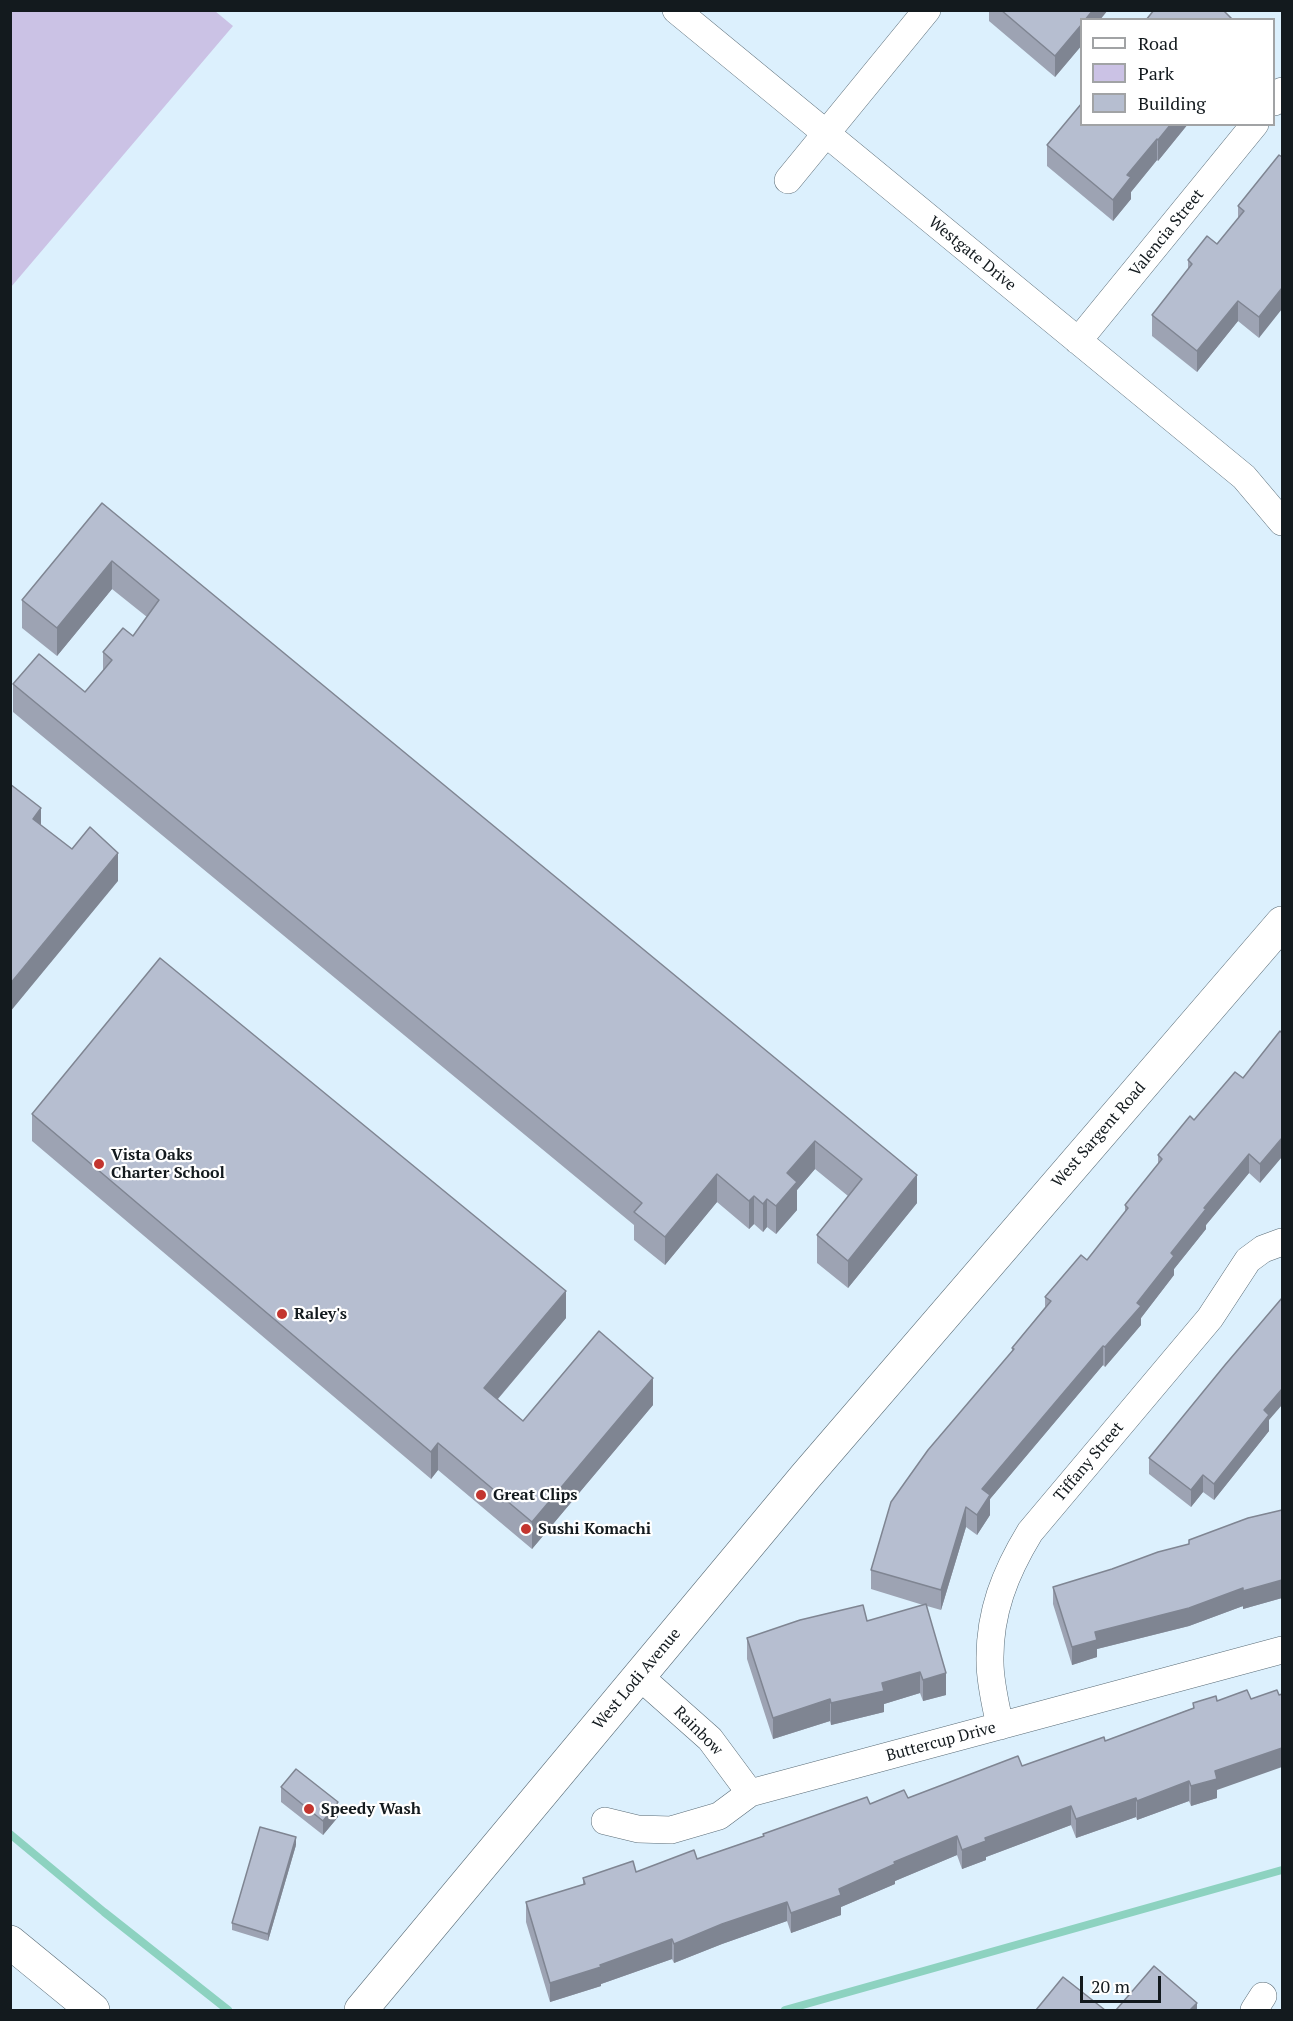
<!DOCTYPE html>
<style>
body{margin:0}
#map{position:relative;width:1293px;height:2021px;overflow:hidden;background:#dcf0fd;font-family:"PT Serif",serif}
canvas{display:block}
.frame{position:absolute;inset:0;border:12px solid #131a1e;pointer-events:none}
.legend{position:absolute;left:1080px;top:18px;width:195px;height:108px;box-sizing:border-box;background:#fff;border:2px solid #a1a3a5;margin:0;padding:8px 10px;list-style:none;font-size:18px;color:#131a1e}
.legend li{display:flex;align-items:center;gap:12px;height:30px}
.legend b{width:30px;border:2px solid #a1a3a5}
.scale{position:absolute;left:1080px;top:1976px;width:81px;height:27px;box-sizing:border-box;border:3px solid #131a1e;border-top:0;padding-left:8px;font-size:18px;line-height:21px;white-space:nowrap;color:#131a1e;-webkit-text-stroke:4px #fff;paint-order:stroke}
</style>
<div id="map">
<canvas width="1293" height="2021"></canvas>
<div class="frame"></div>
<ul class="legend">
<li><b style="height:8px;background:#fff"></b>Road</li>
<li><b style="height:16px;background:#cbc2e5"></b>Park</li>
<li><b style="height:16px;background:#b6bed0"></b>Building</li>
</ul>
<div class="scale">20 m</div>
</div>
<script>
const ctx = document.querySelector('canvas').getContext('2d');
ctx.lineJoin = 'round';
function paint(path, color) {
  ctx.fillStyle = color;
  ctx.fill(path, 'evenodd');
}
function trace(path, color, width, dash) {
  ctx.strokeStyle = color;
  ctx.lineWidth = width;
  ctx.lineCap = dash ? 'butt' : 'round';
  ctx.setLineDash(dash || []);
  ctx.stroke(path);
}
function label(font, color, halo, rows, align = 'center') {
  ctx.font = font + ' "PT Serif",serif';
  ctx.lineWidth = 4.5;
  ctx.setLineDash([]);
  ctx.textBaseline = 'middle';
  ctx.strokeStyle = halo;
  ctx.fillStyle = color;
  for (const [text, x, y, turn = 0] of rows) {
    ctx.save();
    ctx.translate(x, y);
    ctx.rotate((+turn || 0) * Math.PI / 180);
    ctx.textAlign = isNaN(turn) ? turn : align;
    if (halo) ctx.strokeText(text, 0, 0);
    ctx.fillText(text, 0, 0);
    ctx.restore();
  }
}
const green = new Path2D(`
 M11,10L215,11L233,26L11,287Z`);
const stream = new Path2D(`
 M10,1834L104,1912L228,2010
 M785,2010L1282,1870`);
const minor = new Path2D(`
 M676,10L1244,477L1282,522
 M1274,102L1282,91
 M788,180L927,10
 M1078,341L1255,124
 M639,1676L710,1739L750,1793
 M1000,1726C996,1706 990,1683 990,1662C989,1613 1005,1573 1030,1532L1210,1318L1248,1260L1263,1249L1282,1242
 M605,1821L638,1829L671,1830L719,1816L750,1793L1282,1650
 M1254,2010L1263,1996`);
const tertiary = new Path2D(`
 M361,2010L805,1477L1282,923`);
const secondary = new Path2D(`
 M10,1942L93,2010`);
const wall = new Path2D(`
 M989,10H1108L1082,20V45L1055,77L989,21Z
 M1082,124H1188L1158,161L1157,160L1131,192V199L1113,221L1047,166V145Z
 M1279,155L1259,338L1238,321L1197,372L1152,336V315L1188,269V260L1217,244L1238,219V206Z
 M102,503L917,1203L848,1288L817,1263V1235L848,1196L815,1169L797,1190V1210L776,1234L767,1227L763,1232L754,1224L749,1229L717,1202L665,1265L634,1240V1225L13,712V684L85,692L103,671V652L133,636L147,617L112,589L57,656L22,628V600Z
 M1280,1031L1260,1183L1249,1173L1206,1225V1229L1174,1269V1275L1141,1318V1325L1105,1367L1103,1365L990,1499V1515L977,1535L966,1527L941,1610L927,1606L946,1695L923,1701L920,1693L884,1704V1712L831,1725L830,1721L773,1739L747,1659V1638L867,1621L923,1605L871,1589V1570L1012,1351V1348L1045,1307V1297L1087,1260L1125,1213V1205L1158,1164V1155L1194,1120L1243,1078Z
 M32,1114L566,1318L498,1399L523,1421L653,1405L532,1549L438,1470L431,1479L32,1141Z
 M1269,1420V1431L1214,1500L1203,1492L1191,1507L1149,1474V1458Z
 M1282,1510V1598L1243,1609V1606L1189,1626L1097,1649V1657L1072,1665L1053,1604V1587L1112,1569L1189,1544Z
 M1193,1703L1217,1790V1798L1191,1806L1189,1801L1137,1820L1136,1817L1076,1838L1071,1825L986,1857V1860L962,1869L957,1855L895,1881V1884L841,1907V1915L791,1933L787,1921L722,1944L674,1963L672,1959L601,1984V1986L550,2002L526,1922V1902L583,1885V1878L636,1872L697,1859L763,1836V1834L870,1804L908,1798L1022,1766L1105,1741L1193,1708Z
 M281,1787L338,1817L323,1835L281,1802Z
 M296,1845L268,1941L232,1930V1923Z`);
const shadedWall = new Path2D(`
 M1093,10H1108L1100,20H1085Z
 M1082,24V45L1055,77V56Z
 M1171,124H1188L1158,161V140Z
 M1157,139V160L1131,192V199L1113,221V200L1127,175Z
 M1282,288V309L1259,338V317Z
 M1238,301V321L1197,372V351Z
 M112,561V589L57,656V628Z
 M41,808V836L33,819Z
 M118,853V881L10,1012V984Z
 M1282,1138V1157L1260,1183V1164Z
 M815,1141V1169L797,1190V1210L776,1234V1206L787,1173Z
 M1249,1154V1173L1206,1225V1229L1174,1269V1275L1141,1318V1325L1105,1367V1347L1171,1253L1204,1208Z
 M717,1174V1202L665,1265V1237Z
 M917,1175V1203L848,1288V1261Z
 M754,1196V1224L749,1229V1201Z
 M767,1199V1227L763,1232V1204Z
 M566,1291V1318L484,1415V1388Z
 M1103,1346V1365L990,1499V1515L977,1535V1515L982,1489Z
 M653,1378V1405L532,1549V1522Z
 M1282,1389V1405L1269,1420V1431L1214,1500V1484L1264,1410Z
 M438,1443V1470L431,1479V1452Z
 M1203,1475V1492L1191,1507V1490Z
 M966,1507V1527L941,1610V1590Z
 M1282,1580V1598L1243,1609V1591Z
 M1243,1588V1606L1189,1626L1097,1649V1657L1072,1665V1647L1095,1632Z
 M920,1672V1693L884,1704V1712L831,1725V1703L882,1683Z
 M946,1673V1695L923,1701V1680Z
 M830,1699V1721L773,1739V1718Z
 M1282,1748V1767L1217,1790V1798L1191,1806V1786L1215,1771Z
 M1189,1781V1801L1137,1820V1801Z
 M1136,1798V1817L1076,1838V1819Z
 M338,1802V1817L323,1835V1821Z
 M1071,1806V1825L986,1857V1860L962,1869V1850L985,1838Z
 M957,1836V1855L895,1881V1884L841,1907V1915L791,1933V1913L839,1889L894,1862Z
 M296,1837V1845L268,1941V1934Z
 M787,1902V1921L722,1944L674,1963V1944L722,1924Z
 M672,1939V1959L601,1984V1986L550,2002V1983Z
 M1197,2003V2010H1190Z`);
const building = new Path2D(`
 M1001,10H1093L1085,20H1082V24L1055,56Z
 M1154,10H1223L1233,20H1146Z
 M1082,103V124H1171L1158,140L1157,139L1127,175L1131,177L1113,200L1047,145Z
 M1279,155L1282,157V288L1259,317L1238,301L1197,351L1152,315L1192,264L1188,260L1207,236L1217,244L1244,211L1238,206Z
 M102,503L917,1175L848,1261L817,1235L862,1179L815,1141L787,1173L797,1182L776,1206L767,1199L763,1204L754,1196L749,1201L717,1174L665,1237L634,1212L642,1203L13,684L39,654L85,692L112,660L103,652L123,628L133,636L159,600L112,561L57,628L22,600Z
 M10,784L41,808L33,819L72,849L90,827L118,853L10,984Z
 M160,958L566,1291L484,1388L523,1421L599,1331L653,1378L532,1522L438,1443L431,1452L32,1114Z
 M1280,1031L1282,1033V1138L1260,1164L1249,1154L1204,1208L1206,1209L1171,1253L1174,1256L1137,1303L1141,1306L1105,1347L1103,1346L982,1489L990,1495L977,1515L966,1507L941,1590L871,1570L891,1502L928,1450L1014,1349L1012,1348L1051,1301L1045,1297L1081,1255L1087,1260L1128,1208L1125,1205L1162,1159L1158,1155L1190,1116L1194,1120L1235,1072L1243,1078Z
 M1282,1298V1389L1264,1410L1269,1415L1214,1484L1203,1475L1191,1490L1149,1458L1225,1365Z
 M1282,1510V1580L1243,1591V1588L1189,1608L1095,1632L1097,1640L1072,1647L1053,1587L1112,1569L1158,1552L1189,1544V1540L1248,1518Z
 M926,1604L946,1673L923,1680L920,1672L882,1683L884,1691L831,1703L830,1699L773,1718L747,1638L800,1620L863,1605L867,1621Z
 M1247,1690L1251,1699L1277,1690L1279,1695L1282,1694V1748L1215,1771L1217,1779L1191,1786L1189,1781L1137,1801L1136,1798L1076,1819L1071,1806L985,1838L986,1841L962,1850L957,1836L894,1862L895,1864L839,1889L841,1895L791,1913L787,1902L722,1924L674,1944L672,1939L600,1965L601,1967L550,1983L526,1902L585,1884L583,1878L633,1861L636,1872L694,1850L697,1859L764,1836L763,1834L867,1797L870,1804L904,1790L908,1798L1018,1756L1022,1766L1104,1737L1105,1741L1194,1708L1193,1703L1216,1696L1217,1701Z
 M296,1769L338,1802L323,1821L281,1787Z
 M260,1827L296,1837L268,1934L232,1923Z
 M1154,1966L1197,2003L1190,2010H1116Z
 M1063,1977L1105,2010H1036Z`);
const markers = [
 [99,1164,6,"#c3352f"],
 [282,1314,6,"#c3352f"],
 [481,1495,6,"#c3352f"],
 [526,1529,6,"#c3352f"],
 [309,1809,6,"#c3352f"]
];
const streetNames = [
 ["Valencia Street",1167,233,-51],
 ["Westgate Drive",972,254,39],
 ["West Sargent Road",1099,1135,-49],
 ["Tiffany Street",1089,1462,-50],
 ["West Lodi Avenue",637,1679,-50],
 ["Rainbow",698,1731,45],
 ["Buttercup Drive",941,1742,-15]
];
const poiNames = [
 ["Vista Oaks",111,1155],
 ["Charter School",111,1173],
 ["Raley's",294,1314],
 ["Great Clips",493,1495],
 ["Sushi Komachi",538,1529],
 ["Speedy Wash",321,1809]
];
paint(green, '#cbc2e5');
trace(stream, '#8dd2c0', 8);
trace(minor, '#5a6c77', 28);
trace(tertiary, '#5a6c77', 34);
trace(secondary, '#5a6c77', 34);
trace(minor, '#fff', 27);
trace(tertiary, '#fff', 33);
trace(secondary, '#fff', 33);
paint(wall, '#9da3b3');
paint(shadedWall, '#7f8592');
paint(building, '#b6bed0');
trace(building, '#7f8592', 1.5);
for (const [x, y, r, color] of markers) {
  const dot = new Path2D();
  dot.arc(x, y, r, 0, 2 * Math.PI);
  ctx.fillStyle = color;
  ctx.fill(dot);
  trace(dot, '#fff', 2);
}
label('16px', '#131a1e', '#fff', streetNames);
label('bold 16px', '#131a1e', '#fff', poiNames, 'left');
</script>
